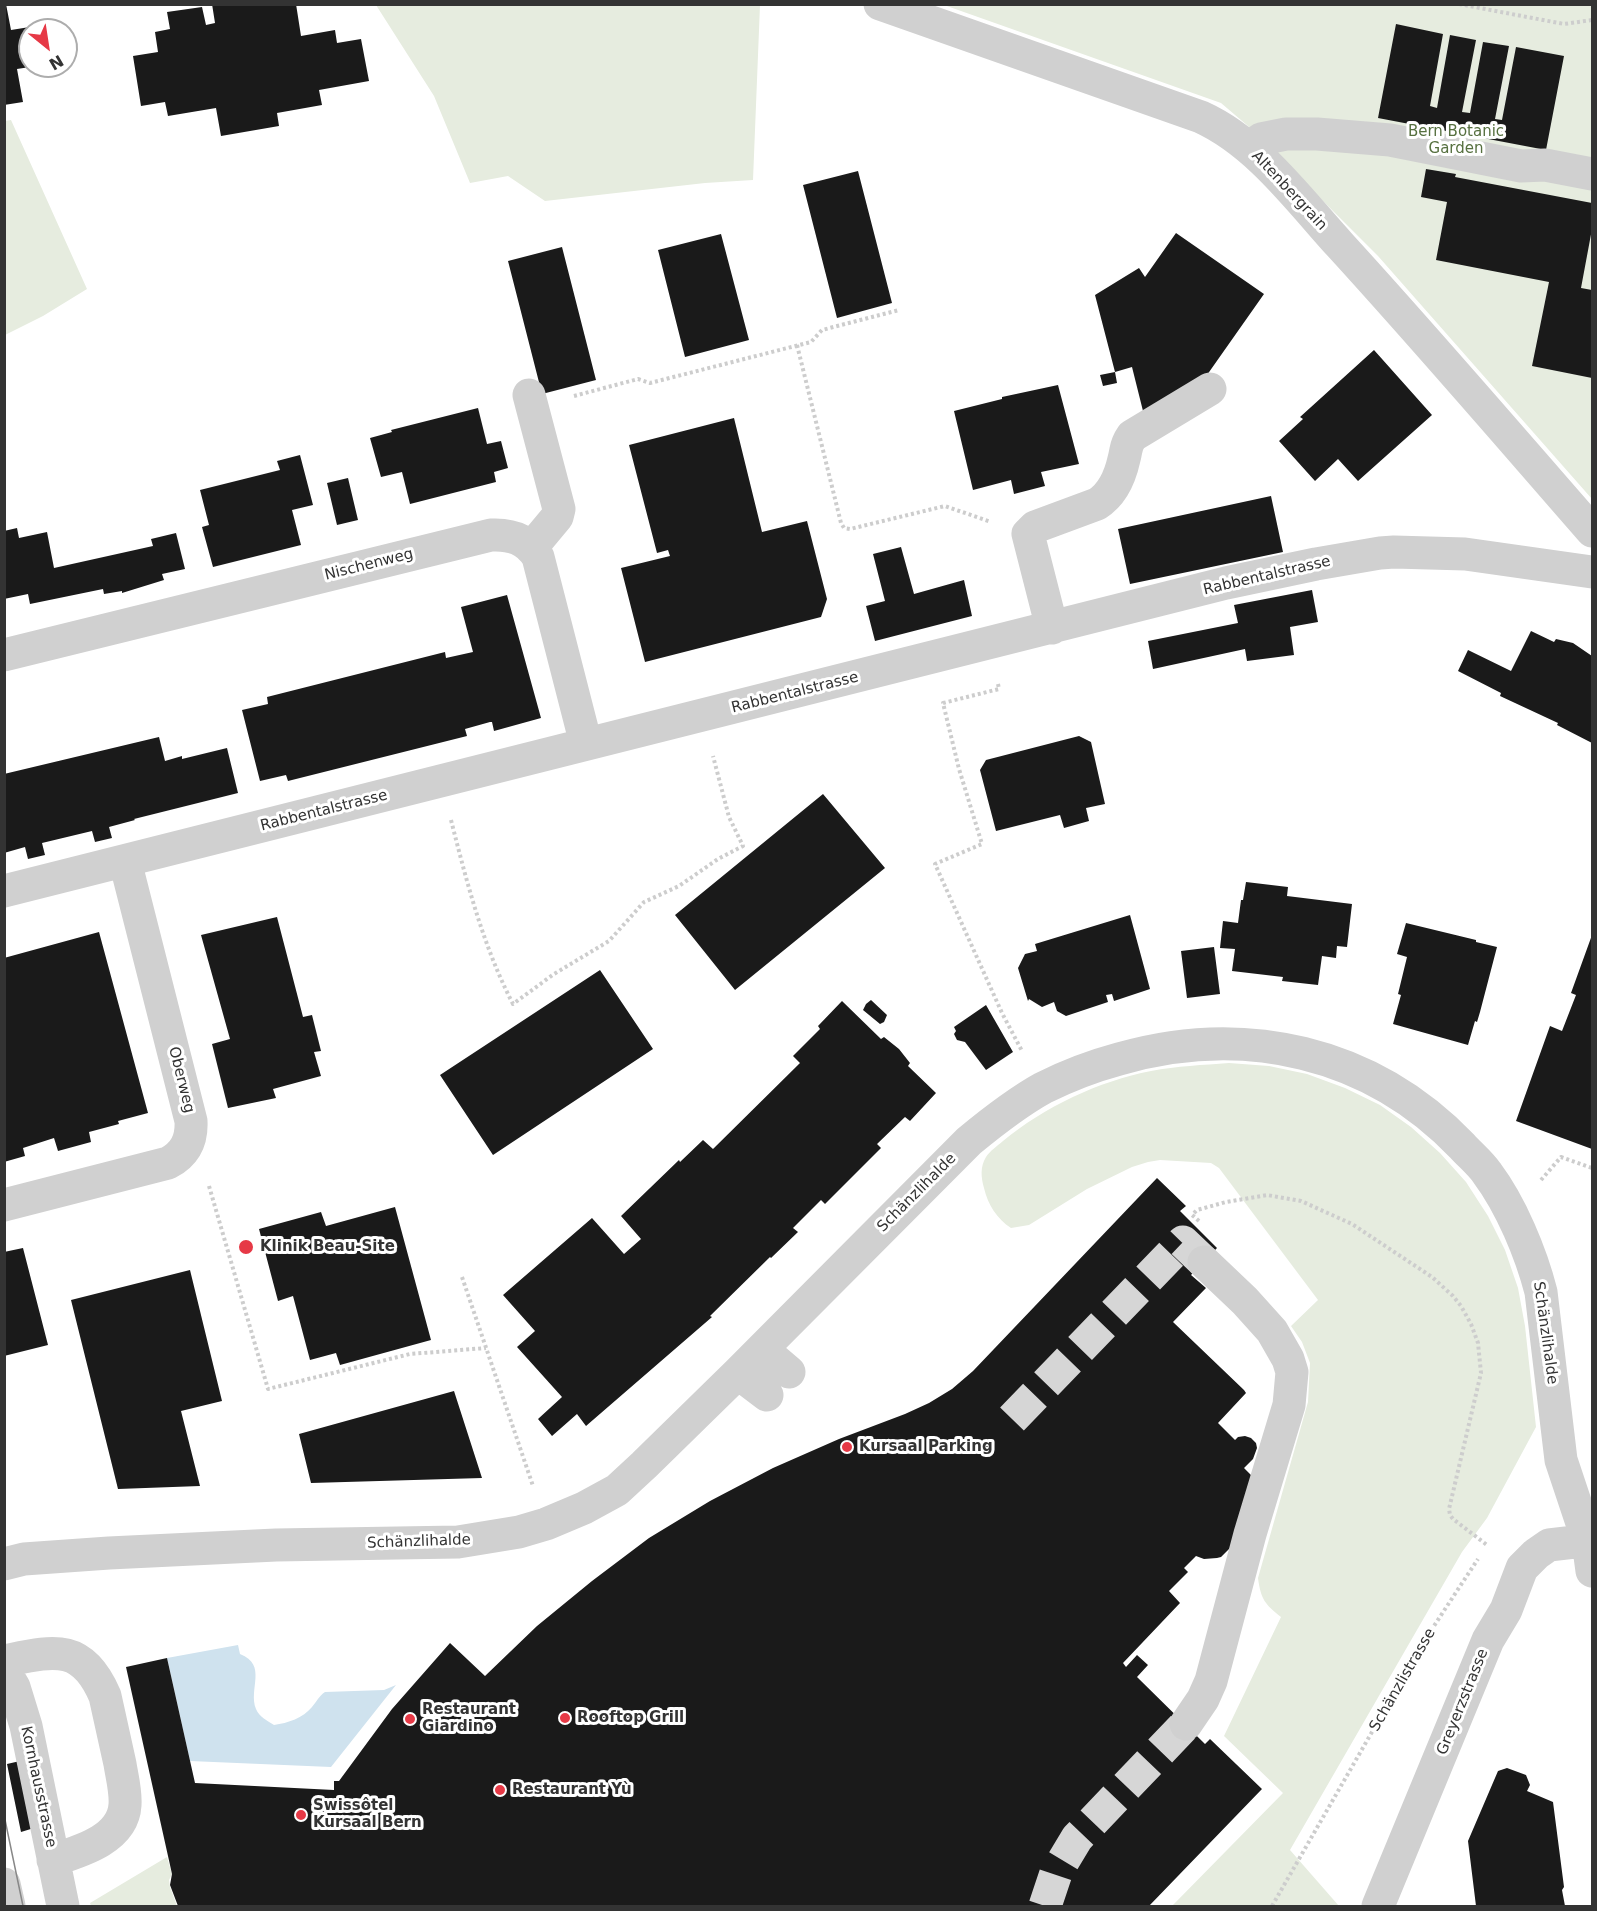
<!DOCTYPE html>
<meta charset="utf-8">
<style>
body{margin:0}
#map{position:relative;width:1597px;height:1911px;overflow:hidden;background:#fff;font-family:"DejaVu Sans",sans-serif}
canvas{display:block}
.frame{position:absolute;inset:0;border:6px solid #333;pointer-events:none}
.north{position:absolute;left:18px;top:18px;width:60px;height:60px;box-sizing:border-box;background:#fff;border:2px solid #adadad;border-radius:50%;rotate:150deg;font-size:16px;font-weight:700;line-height:24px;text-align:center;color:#333}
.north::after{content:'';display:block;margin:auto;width:21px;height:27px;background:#e63946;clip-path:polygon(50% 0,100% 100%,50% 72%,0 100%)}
</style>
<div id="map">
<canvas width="1597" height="1911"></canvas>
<div class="frame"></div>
<div class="north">N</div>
</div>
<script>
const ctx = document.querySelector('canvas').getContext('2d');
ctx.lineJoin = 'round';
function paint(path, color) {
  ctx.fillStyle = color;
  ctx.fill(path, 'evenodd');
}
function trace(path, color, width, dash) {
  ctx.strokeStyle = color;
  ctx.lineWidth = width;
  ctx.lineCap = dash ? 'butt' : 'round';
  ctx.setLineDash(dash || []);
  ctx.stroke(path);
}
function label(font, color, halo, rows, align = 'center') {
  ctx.font = font + ' "DejaVu Sans",sans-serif';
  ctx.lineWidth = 6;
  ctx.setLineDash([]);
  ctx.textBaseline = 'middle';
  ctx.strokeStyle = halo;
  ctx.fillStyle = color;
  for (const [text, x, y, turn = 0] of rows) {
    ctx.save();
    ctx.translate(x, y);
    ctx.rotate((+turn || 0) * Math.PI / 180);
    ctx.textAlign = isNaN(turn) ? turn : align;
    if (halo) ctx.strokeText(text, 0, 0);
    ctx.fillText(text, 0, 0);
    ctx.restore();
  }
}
const green = new Path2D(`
 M376,5H760L753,180L705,183L545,201L508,176L470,183L434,96Z
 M944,5H1592V499L1378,256L1248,126L1221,103Z
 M11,120L87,289L43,316L5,335L4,121Z
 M1229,1063L1269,1066L1307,1074L1345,1088L1380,1105L1411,1127L1440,1153L1466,1182L1488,1216L1505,1250L1518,1288L1525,1326L1536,1427L1487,1518L1462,1552L1290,1850L1339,1906H1172L1283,1793L1224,1736L1281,1617C1265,1604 1261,1600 1258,1578L1308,1402L1310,1363L1302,1342L1291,1326L1318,1300L1219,1168L1211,1163L1160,1160L1148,1162L1132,1167L1087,1189L1029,1225L1011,1228C997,1219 988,1205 984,1188C981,1177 980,1167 986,1157C990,1151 997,1146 1003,1141C1044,1107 1099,1081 1151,1071C1177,1066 1203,1065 1229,1063Z
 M167,1857L172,1874L169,1880L170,1887L177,1906H91L90,1903Z`);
const water = new Path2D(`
 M238,1645L240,1654C268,1665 248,1689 256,1709C259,1717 268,1721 274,1725C288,1723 303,1718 312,1707C317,1701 319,1696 325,1692L384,1690L396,1685L331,1767L190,1761L167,1658Z`);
const building = new Path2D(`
 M4,4H6L11,30L36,26V30H30V67L17,69L23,102L4,105Z
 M212,4H296L301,36L335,30L337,43L361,39L369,81L319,90L322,105L277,113L279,126L221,136L216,108L168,116L165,102L141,106L133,56L158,52L155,32L170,29L167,12L202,7L206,25L215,23Z
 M1396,24L1443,34L1430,106L1437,108L1450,35L1476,40L1462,112L1470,113L1483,42L1509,46L1495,119L1502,120L1516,47L1564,56L1546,150L1378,118Z
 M1426,169L1456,174L1455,177L1592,203V229L1581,288L1592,290V378L1532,366L1549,282L1436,260L1447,202L1421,197Z
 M858,171L892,303L837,318L803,185Z
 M1176,233L1264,294L1207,375L1144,415L1132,367L1115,372L1117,383L1103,386L1100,375L1115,372L1095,295L1139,268L1145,277Z
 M721,234L749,340L685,357L658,250Z
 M562,247L596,380L542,394L508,261Z
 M1374,350L1432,415L1358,481L1338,459L1315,481L1279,441L1303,419L1300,417Z
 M1058,385L1079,464L1041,472L1045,486L1014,494L1011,480L973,490L954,411L1002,399V397Z
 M478,408L487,444L501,441L508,468L494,472L496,482L410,504L402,472L381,477L370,438L392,432L391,430Z
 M734,418L762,532L807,521L827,599L821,617L645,662L621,568L670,556L668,550L657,553L629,445Z
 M300,455L313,505L292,510L301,545L213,567L202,527L209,525L200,490L280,470L277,461Z
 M348,478L358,520L337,525L327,483Z
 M1271,496L1283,552L1130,584L1118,529Z
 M17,528L19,538L47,532L54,568L153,546L151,539L176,533L185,569L162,574L164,580L122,593V591L104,594L103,589L30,604L28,594L4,599V531Z
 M901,547L914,594L964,580L972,616L875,641L866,606L885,601L873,554Z
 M1312,590L1318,622L1290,627L1294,655L1247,661L1245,649L1153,669L1148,641L1238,623L1234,605Z
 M507,595L541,718L494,731L492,722H490L465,729L467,736L288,781L286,775L260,781L242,710L268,704L267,697L445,652L446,658L473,652L461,607Z
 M1531,631L1554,642L1556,639L1573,643L1592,656V743L1557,725L1558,723L1500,696L1501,693L1458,671L1468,650L1511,671Z
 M1079,736L1091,742L1105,804L1086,808L1089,821L1064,828L1060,815L996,831L980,770L986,760Z
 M159,737L165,761L182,756V759L227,748L238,793L134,819L135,820L109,827L112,838L95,842L92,831L42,843L45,855L28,859L25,847L4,853V774Z
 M823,794L885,868L735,990L675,915Z
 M1246,882L1288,887L1287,896L1352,904L1347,947L1337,946L1336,958L1322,956L1318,985L1282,981L1283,977L1232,971L1235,949L1220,948L1223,921L1238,923L1241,900H1243Z
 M1130,915L1150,989L1114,1001L1112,994L1106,995L1108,1002L1066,1016L1057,1011L1054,1002L1042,1007L1029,999L1028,1001L1018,968L1025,954L1037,951L1035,944Z
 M277,917L303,1017L312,1015L321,1051L314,1052L321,1076L273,1089L276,1098L228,1108L212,1044L230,1039L201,935Z
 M1406,923L1476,940V942L1497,947L1480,1012L1477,1022L1475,1021L1468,1045L1393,1024L1401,995L1398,994L1407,957L1397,954Z
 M99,932L148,1113L118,1121L119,1124L89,1132L91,1142L58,1151L54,1138L23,1148L25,1156L4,1162V958Z
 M1592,935V1149L1516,1121L1550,1026L1562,1031L1576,995L1571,993Z
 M1214,947L1220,994L1187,998L1181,951Z
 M600,970L653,1049L493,1155L440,1075Z
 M871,1000L887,1015L884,1022L880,1024L863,1010L866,1004Z
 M842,1001L881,1039L884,1037L899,1049L910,1063L908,1066L936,1093L910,1121L905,1117L877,1144L881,1148L825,1204L821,1200L793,1228L798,1232L771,1258L770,1257L710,1316L712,1317L586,1426L577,1414L552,1436L538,1419L562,1397L517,1347L535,1331L503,1295L592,1218L624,1254L641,1239L621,1216L679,1160L680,1162L703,1140L713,1149L714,1148L800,1063L793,1056L820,1029L818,1026Z
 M986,1005L1013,1052L986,1070L965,1042L957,1040L954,1034L956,1031L954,1027Z
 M1157,1178L1186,1206L1180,1211L1217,1248L1191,1275L1206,1288L1173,1322L1244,1390L1246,1393L1218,1423L1235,1440L1238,1437L1245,1436L1251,1438L1256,1443L1257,1448L1253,1459L1244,1468L1253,1477L1230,1548L1221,1557L1217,1558L1204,1559L1196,1556L1184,1568L1188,1572L1169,1591L1180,1603L1123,1663L1126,1667L1137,1655L1148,1665L1137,1677L1205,1744L1210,1739L1262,1789L1149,1906H178L170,1885L172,1874L126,1667L167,1658L195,1783L334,1790V1781H339L392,1709L450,1643L485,1676L537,1626L592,1581L649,1538L710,1501L773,1468L839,1439L905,1414L929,1403L952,1389L973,1371Z
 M395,1207L431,1340L340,1365L336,1353L310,1360L293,1296L278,1301L259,1229L321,1212L326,1226Z
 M23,1248L48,1345L4,1356V1252Z
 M190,1270L222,1401L181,1411L200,1486L118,1489L71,1300Z
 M454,1391L482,1478L311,1483L299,1434Z
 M20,1761L34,1828L21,1832L7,1764Z
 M1507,1768L1526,1775L1530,1785L1527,1791L1553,1802L1564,1887L1562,1890L1565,1906H1476L1468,1841L1498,1771Z`);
const minorTunnel = new Path2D(`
 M1012,1419L1183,1242L1204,1262
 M1045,1906L1056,1873L1077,1838L1186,1724`);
const path = new Path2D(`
 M1459,4L1564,24L1592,20
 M797,345L841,523L844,528L850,529L945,506L991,522
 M574,396L638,379L650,383L811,342L822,330L899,310
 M998,684L999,689L943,703L959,769L982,844L935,864L1002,1013L1022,1051
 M451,820C467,883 483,946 513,1004L554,974L609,941L644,902L679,886L718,859L743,846L729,817L713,756
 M1541,1180L1561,1157L1592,1168
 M209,1186L268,1389L410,1354L486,1348
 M1199,1221L1192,1215L1197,1210L1226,1202L1267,1195L1301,1201L1352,1224L1432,1277L1453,1296L1461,1306L1471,1324L1478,1343L1481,1373L1449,1509L1450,1515L1453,1519L1487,1545
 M462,1277L533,1486
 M1272,1906L1426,1638L1478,1559`);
const minor = new Path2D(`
 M880,4L1201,117C1258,143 1299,200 1340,245C1426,339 1509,436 1592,531
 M1250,149L1261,139L1286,134H1317L1390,140L1521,166L1545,165L1592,174
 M529,395L559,509L557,517L532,547
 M1052,628L1028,534L1035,527L1097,504C1113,494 1120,477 1124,459C1127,448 1125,446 1132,436L1210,389
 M4,655L491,535C511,534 527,539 538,557L586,744
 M4,891L1226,583L1316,564L1380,553L1394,552L1465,554L1592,572
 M4,1205L168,1163C185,1154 192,1140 191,1121L125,861
 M762,1349L789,1372
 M738,1373L767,1395
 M4,1564L24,1559L109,1553L276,1545L458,1542L519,1532L546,1524L584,1508L617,1490L644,1465L738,1373L969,1141C992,1122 1016,1103 1043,1088C1067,1076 1093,1066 1119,1059C1244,1023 1371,1051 1462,1146C1470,1155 1480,1163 1487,1173C1511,1205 1531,1253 1541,1292L1561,1460L1588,1541L1592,1571
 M4,1661C53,1651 82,1642 105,1696C110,1719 115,1741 120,1764C122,1777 126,1791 125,1805C123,1839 81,1851 53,1860
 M4,1670L14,1687L26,1726L63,1906
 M1186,1724L1203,1699L1211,1681L1250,1534L1289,1405L1292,1372L1288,1359L1272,1331L1245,1301L1204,1262
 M4,1884L9,1906
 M1378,1906L1488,1640L1506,1610L1522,1568L1536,1554L1549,1545L1592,1540`);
const tram = new Path2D(`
 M4,1815L23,1906`);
const markers = [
 [246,1247,8,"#e63946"],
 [847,1447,6,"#e63946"],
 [565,1718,6,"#e63946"],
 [410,1719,6,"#e63946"],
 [500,1790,6,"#e63946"],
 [301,1815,6,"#e63946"]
];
const parkNames = [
 ["Bern Botanic",1456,132],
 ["Garden",1456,149]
];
const streetNames = [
 ["Altenbergrain",1289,191,47],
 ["Nischenweg",369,565,-14],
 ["Rabbentalstrasse",1267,576,-13],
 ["Rabbentalstrasse",795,693,-14],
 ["Rabbentalstrasse",324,811,-14],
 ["Oberweg",181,1080,76],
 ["Schänzlihalde",917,1193,-45],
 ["Schänzlihalde",1545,1333,82],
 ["Schänzlihalde",419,1542,-2],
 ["Schänzlistrasse",1403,1680,-60],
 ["Greyerzstrasse",1463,1702,-68],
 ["Kornhausstrasse",38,1787,78]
];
const poiNames = [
 ["Klinik Beau-Site",260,1247],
 ["Kursaal Parking",859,1447],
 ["Restaurant",422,1710],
 ["Giardino",422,1727],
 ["Rooftop Grill",577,1718],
 ["Restaurant Yù",512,1790],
 ["Swissôtel",313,1806],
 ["Kursaal Bern",313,1823]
];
paint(green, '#e6ecdf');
paint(water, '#cfe2ee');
paint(building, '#1a1a1a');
trace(minorTunnel, '#d6d6d6', 33, [33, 16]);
trace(path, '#cdcdcd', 4, [3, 3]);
trace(minor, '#d0d0d0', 33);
trace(tram, '#888', 1.5);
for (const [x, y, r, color] of markers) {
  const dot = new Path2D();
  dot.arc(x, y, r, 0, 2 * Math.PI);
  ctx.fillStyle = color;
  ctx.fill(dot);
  trace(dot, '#fff', 2);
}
label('15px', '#56703f', '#fff', parkNames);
label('15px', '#333', '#fff', streetNames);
label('bold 15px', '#333', '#fff', poiNames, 'left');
</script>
